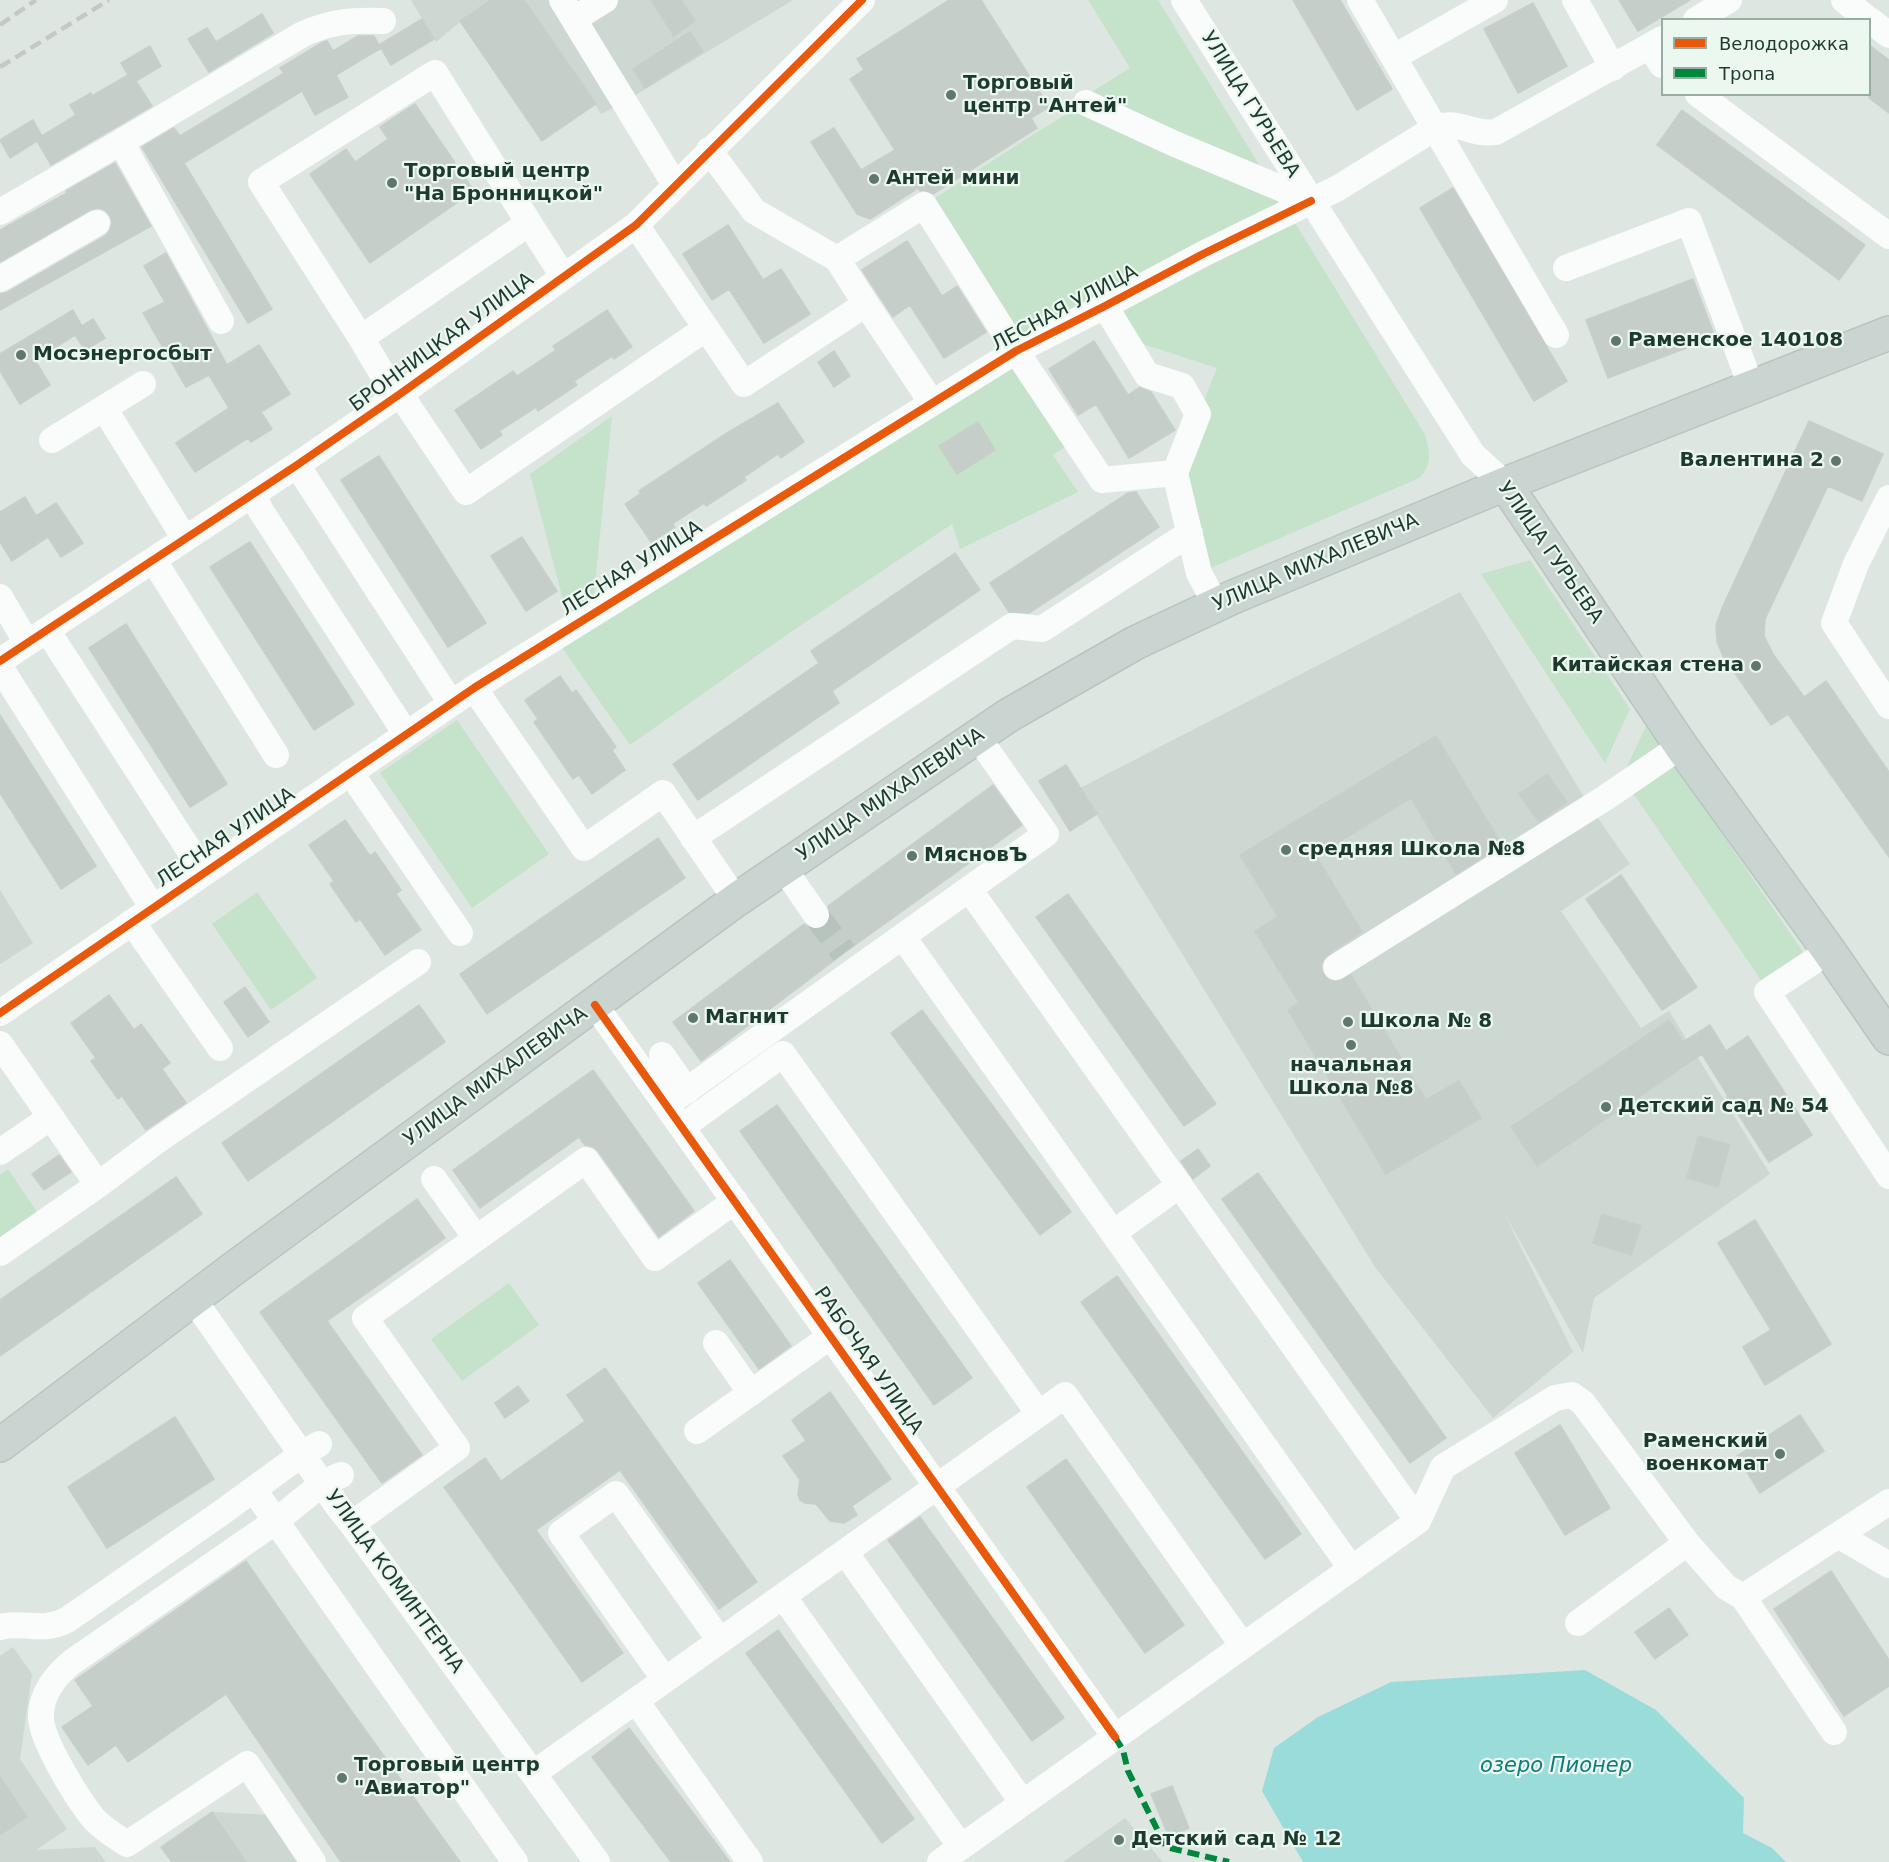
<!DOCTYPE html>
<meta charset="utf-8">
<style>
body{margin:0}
#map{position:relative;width:1889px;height:1862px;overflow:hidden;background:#dee6e2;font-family:"DejaVu Sans",sans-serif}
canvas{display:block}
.legend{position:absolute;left:1661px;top:18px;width:210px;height:78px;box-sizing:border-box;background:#ecf7f0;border:2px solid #99aca2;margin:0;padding:8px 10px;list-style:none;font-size:18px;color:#1c3b2e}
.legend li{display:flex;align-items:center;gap:12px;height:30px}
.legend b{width:30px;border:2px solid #99aca2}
</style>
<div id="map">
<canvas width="1889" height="1862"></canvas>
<ul class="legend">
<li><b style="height:8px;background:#e8590c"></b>Велодорожка</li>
<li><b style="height:8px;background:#00873e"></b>Тропа</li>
</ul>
</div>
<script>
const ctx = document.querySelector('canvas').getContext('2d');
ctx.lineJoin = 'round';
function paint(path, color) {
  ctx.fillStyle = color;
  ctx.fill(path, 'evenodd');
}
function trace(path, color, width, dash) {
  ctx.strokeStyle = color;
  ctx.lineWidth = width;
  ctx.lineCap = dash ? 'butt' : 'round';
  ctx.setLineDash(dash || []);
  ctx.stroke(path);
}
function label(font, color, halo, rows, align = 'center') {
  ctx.font = font + ' "DejaVu Sans",sans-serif';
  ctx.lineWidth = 4.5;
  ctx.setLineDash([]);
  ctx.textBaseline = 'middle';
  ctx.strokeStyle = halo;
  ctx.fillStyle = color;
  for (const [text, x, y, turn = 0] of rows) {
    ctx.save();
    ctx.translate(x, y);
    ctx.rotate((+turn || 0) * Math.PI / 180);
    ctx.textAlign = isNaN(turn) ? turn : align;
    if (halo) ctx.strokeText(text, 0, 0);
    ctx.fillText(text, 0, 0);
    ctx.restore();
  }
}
const built = new Path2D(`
 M411,0H793L624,102L601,114L595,104L542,141L460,22L436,42Z
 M1460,592L1590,807L1630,864L1561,911L1641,1028L1669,1011L1770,1174L1594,1298L1583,1353L1503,1211L1573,1352L1493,1418L1375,1267L1080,788Z
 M0,890L33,943L0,964Z
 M13,1647L32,1674L20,1759L67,1829L36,1850L95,1847L106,1862H0V1656Z
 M212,1812L270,1815L301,1862H246Z
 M1125,1818L1163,1862H1063Z`);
const green = new Path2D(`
 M1088,0H1158L1424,433C1429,447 1433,464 1421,476C1417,480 1409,482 1403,485L1199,573L1175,473L1217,368L1124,338L1105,306L1017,351L1075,440L1053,455L1078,492L960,549L952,524L785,636L630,745L554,636L591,614L563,600L530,474L612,416L592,613L1016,351L924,205L1034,134L1085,103L1082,98L1130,68ZM978,422L995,450L957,474L940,446Z
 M1530,560L1630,709L1605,763L1481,574Z
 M457,720L549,854L472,908L380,773Z
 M1647,724L1662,750L1622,777Z
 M1675,765L1803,952L1761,980L1633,793Z
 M257,892L317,978L271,1010L212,924Z
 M8,1169L37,1212L0,1237V1175Z
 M509,1283L539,1325L462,1381L431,1339Z`);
const water = new Path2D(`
 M1585,1670L1656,1710L1744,1798L1743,1833L1772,1848L1786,1862H1303L1262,1791L1274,1748L1318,1717L1391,1682Z`);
const building = new Path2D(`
 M491,0H524L596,104L542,141L460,21Z
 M651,0H681L695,21L674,36Z
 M949,0H981L1049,107L1031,118L1037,128L933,194L924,190L920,191L918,188L870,219L857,214L811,142L834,128L861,170L895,150L850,79L864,70L857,59Z
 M1293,0H1340L1392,89L1357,110Z
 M1619,0H1690L1638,31Z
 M1533,3L1567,66L1518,93L1484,29Z
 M262,14L273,33L209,72L188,39L207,28L216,42Z
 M422,19L434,39L391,65L381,48L336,75L348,97L315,115L302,91L184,163L272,309L248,323L142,147L174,128L180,136L284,73L280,68L323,42L327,41L333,51L358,36H374L379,45Z
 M690,32L703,51L645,88L633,69Z
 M1869,45L1889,60V113L1869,98Z
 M150,46L161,66L136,81L152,106L51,165L37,141L10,158L0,140L33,120L42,136L76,115L70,105L91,93L92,96L128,75L121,63Z
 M415,104L474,191L370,263L310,174L346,149L355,162L388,139L380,127Z
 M1682,110L1865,245L1839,280L1657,145Z
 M115,163L151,226L0,310V294L8,292L105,236L110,230L112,222L110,216L105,210L98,208L90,210L0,262V230L67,193L66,191Z
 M1453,188L1567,381L1534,401L1420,208Z
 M728,225L763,280L781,269L810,314L764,343L729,289L712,300L683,254Z
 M907,241L942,296L957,286L986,332L944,358L910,305L893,317L862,270Z
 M166,253L227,365L259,345L290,394L261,412L272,429L251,442L248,438L195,472L176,443L229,408L209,375L186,387L143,313L165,302L144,266Z
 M1693,279L1715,337L1608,378L1586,320Z
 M73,310L82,326L93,319L105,338L85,350L75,335L35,360L50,385L20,404L0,371V354Z
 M607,310L632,347L614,359L612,356L574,381L577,385L538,411L536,407L499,431L502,435L481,449L455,410L513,371L517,376L556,350L553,346Z
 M1094,341L1128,395L1140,387L1151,392L1175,430L1129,458L1096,404L1078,415L1049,369Z
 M834,351L850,376L834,387L818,362Z
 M778,403L804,442L781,458L778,454L744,477L746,480L706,506L704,503L672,524L675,527L651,542L625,504L641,493L639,491L727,433Z
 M1809,421L1883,454L1862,501L1828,486L1765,619L1764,636L1773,654L1804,697L1826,681L1889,772V857L1788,714L1771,725L1723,656L1717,642L1716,625L1723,606Z
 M978,422L995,450L957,474L939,446Z
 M379,456L486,623L448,647L341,480Z
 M1136,492L1159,527L1029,613L1009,612L990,583L1128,493Z
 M25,497L36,516L56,503L83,543L61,557L48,537L12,561L0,542V512Z
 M522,537L557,591L526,611L491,556Z
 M250,542L354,704L314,730L210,567Z
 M955,553L980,590L832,691L839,703L698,800L673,764L819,663L811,651Z
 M126,624L227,784L190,807L89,648Z
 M560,676L572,693L576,690L616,747L612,750L625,770L592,794L579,775L573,779L534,722L538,719L525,700Z
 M0,715L96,866L61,889L0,793Z
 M1436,736L1502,845L1456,874L1411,798L1316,856L1362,932L1335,949L1323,960L1321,967L1324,975L1329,980L1336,982L1351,975L1426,1100L1459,1081L1481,1118L1386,1174L1288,1010L1299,1003L1255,931L1278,917L1240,855Z
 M1066,765L1097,814L1070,831L1039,781Z
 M1547,774L1567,802L1539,822L1519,794Z
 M993,785L1022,825L844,953L701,1061L673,1022L804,924L810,929L817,930L825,927L830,921L831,914L828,906Z
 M345,820L370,856L375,852L401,890L396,894L421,930L385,955L360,919L356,922L330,884L334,881L309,845Z
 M658,838L685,878L487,1014L460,974Z
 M1621,875L1697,987L1662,1010L1586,899Z
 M1068,894L1216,1104L1184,1126L1036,917Z
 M245,987L269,1022L248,1037L224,1002Z
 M109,995L134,1030L141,1024L170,1063L162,1069L186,1103L146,1130L122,1096L118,1099L91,1061L96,1058L71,1023Z
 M419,1005L445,1042L248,1181L222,1143Z
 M922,1010L1071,1212L1040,1235L891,1033Z
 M1669,1020L1683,1042L1710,1025L1726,1051L1748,1036L1812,1135L1769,1162L1727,1097L1728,1096L1702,1054L1537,1166L1511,1127Z
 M593,1070L694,1211L659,1237L598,1151L593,1147L585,1145L579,1137L480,1208L453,1170Z
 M777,1105L972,1378L934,1405L740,1131Z
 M1698,1136L1730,1145L1718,1187L1687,1178Z
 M1198,1149L1210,1166L1193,1179L1181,1161Z
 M59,1155L71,1172L44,1190L32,1174Z
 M1258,1173L1446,1438L1410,1463L1222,1199Z
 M176,1177L202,1214L0,1356V1300Z
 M417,1199L445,1238L327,1321L422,1455L382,1483L260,1312Z
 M1602,1214L1641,1226L1631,1255L1593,1243Z
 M1755,1220L1831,1344L1765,1385L1743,1347L1771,1330L1718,1243Z
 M730,1260L791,1346L759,1369L698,1283Z
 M1117,1276L1301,1534L1265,1559L1081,1302Z
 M605,1368L757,1582L719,1609L620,1470L536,1530L623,1653L582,1682L444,1487L485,1458L501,1481L585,1421L567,1395Z
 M518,1386L529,1401L505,1418L495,1403Z
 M830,1392L891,1479L852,1506L857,1515L844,1523L830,1521L816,1504L805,1503L800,1500L798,1495L800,1480L783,1456L806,1441L792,1420Z
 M1800,1415L1824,1451L1760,1493L1737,1456Z
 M175,1417L214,1479L107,1548L68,1487Z
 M1560,1425L1610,1508L1565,1535L1515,1453Z
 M1066,1459L1184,1625L1145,1653L1027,1487Z
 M920,1517L1064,1718L1032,1741L888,1540Z
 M246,1561L302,1642L460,1862H341L226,1694L128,1762L116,1745L88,1765L62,1727L93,1706L75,1680Z
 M1831,1571L1889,1660V1686L1844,1716L1774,1609Z
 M1669,1608L1688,1635L1655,1659L1635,1632Z
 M778,1630L914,1819L882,1843L746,1653Z
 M629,1728L730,1862H671L592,1757Z
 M0,1777L27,1817L0,1835Z
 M1172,1786L1189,1828L1169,1837L1151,1794Z
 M212,1812L246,1862H172L161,1847Z`);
const minorTunnel = new Path2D(`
 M816,915L844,953`);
const minor = new Path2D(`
 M562,0L675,185
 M1184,0L1473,455L1505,484
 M1360,0L1556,335
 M1575,0L1613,68
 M1844,0L1869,20
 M574,19L605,0
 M1696,20L1729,0
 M1870,20L1889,35
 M1650,47L1662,65
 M1394,57L1495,0
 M1698,94L1889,236
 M1086,103L1175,144L1311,201
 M709,150L754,211L837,259
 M0,212L121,142
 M636,225L744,384L866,304L932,403
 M1566,268L1689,221L1751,386
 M0,279L97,223
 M866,304L837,259L924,205L1016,351L1102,480L1175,473
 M1105,306L1147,375L1182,386L1198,414L1175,473L1199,573L1216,605
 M221,321L121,142L303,34C332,21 352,20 383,21
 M361,338L261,182L435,73L529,223
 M400,394L466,492L705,329
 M396,397L361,338L529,223L563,276
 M104,408L143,384
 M52,440L104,408L185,539
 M297,465L451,703
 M253,495L261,511L406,734
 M1889,498L1856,564L1834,623L1889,706
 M154,561L276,755
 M0,597L27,643
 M47,630L204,873
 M0,661L297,465L400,394L636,225L862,0
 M0,667L153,908
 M474,688L584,848L663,793L736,900
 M350,772L460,933
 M693,838L1012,626L1042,629L1190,533
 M783,867L816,915
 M969,889L1418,1521
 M132,922L220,1048
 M903,937L1351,1568
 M1829,951L1767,992L1889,1176
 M1336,967L1605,798L1681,746
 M595,1005L1115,1737
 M0,1013L474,688L1016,351L1105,306L1203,254L1338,188L1435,128C1459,119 1473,136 1496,132L1662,39
 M0,1044L98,1185L0,1253
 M662,1055L687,1091
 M666,1105L1046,834L977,736
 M682,1127L783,1054L1039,1414L1065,1395L1243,1646
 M0,1152L51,1117
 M434,1179L476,1238
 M98,1185L158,1140L418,962
 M1113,1233L1180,1185
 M194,1300L339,1508L352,1524L597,1862
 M716,1343L751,1393
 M697,1431L831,1336
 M254,1490L515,1862
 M352,1524L457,1448L365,1318L586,1160L655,1258L735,1201
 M1838,1535L1889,1565
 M845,1552L1023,1803
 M783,1596L961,1847
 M1743,1597L1834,1732
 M1578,1623L1687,1543
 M0,1627C27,1621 41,1633 67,1620L221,1513L302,1454L319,1444
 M665,1680L561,1533L616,1494L720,1641
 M636,1701L750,1862
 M534,1773L1039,1414
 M313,1862L247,1764L127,1844C115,1836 103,1829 94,1819C79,1801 40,1739 41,1716C41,1694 56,1675 72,1662L276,1521L323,1483L341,1475
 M940,1862L1418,1521L1443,1467L1555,1398L1572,1395L1583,1403L1687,1543L1726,1587L1743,1597L1889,1502`);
const major = new Path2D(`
 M1505,484L1681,746L1829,951L1889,1038
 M0,1445L233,1269L736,900L1009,715L1135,643L1233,597L1505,484L1889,333`);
const rail = new Path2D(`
 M0,25L36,0
 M0,67L109,0`);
const quiet = new Path2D(`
 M1115,1737L1123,1750L1128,1771L1166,1847L1229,1862`);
const cycleway = new Path2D(`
 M0,661L297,465L400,394L636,225L862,0
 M595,1005L1115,1737
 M0,1013L474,688L1016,351L1105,306L1203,254L1311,201`);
const markers = [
 [951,95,6,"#60776d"],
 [874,179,6,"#60776d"],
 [392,183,6,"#60776d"],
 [1616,341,6,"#60776d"],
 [21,355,6,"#60776d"],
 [1836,461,6,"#60776d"],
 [1756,666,6,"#60776d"],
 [1286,850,6,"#60776d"],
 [912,856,6,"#60776d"],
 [693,1018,6,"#60776d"],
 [1348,1022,6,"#60776d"],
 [1351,1045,6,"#60776d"],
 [1606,1107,6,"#60776d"],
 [1780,1454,6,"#60776d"],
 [342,1778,6,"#60776d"],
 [1119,1840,6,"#60776d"]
];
const poiNames = [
 ["Торговый",963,84],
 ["центр \"Антей\"",963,107],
 ["Торговый центр",404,172],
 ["\"На Бронницкой\"",404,195],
 ["Антей мини",886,179],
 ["Раменское 140108",1628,341],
 ["Мосэнергосбыт",33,355],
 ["Валентина 2",1824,461,"right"],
 ["Китайская стена",1744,666,"right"],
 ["средняя Школа №8",1298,850],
 ["МясновЪ",924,856],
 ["Магнит",705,1018],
 ["Школа № 8",1360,1022],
 ["начальная",1351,1066,"center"],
 ["Школа №8",1351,1089,"center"],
 ["Детский сад № 54",1618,1107],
 ["Раменский",1768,1442,"right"],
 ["военкомат",1768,1465,"right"],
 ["Торговый центр",354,1766],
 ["\"Авиатор\"",354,1789],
 ["Детский сад № 12",1131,1840]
];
const streetNames = [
 ["УЛИЦА ГУРЬЕВА",1250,105,58],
 ["ЛЕСНАЯ УЛИЦА",1065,309,-28],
 ["БРОННИЦКАЯ УЛИЦА",442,343,-36],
 ["УЛИЦА ГУРЬЕВА",1550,553,55],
 ["УЛИЦА МИХАЛЕВИЧА",1316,563,-23],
 ["ЛЕСНАЯ УЛИЦА",632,569,-32],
 ["УЛИЦА МИХАЛЕВИЧА",891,795,-34],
 ["ЛЕСНАЯ УЛИЦА",226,838,-34],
 ["УЛИЦА МИХАЛЕВИЧА",496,1077,-36],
 ["РАБОЧАЯ УЛИЦА",868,1361,55],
 ["УЛИЦА КОМИНТЕРНА",394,1582,54]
];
const waterNames = [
 ["озеро Пионер",1556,1767]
];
paint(built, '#ccd8d1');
paint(green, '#c5e2ca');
paint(water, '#99dcda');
paint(building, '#c6ceca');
trace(building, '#c7cfcb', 1.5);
trace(minorTunnel, '#b7c4be', 26, [26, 13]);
trace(major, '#b9c4bf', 36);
trace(minor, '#fafbfb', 26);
trace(major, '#cad4d0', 33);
trace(rail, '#c4c9c7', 4.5, [12, 6]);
trace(quiet, '#00873e', 6, [12, 6]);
trace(cycleway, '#e8590c', 8);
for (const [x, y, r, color] of markers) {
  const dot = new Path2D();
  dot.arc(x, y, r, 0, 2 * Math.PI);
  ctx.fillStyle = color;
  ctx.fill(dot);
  trace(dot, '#ecf7f0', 2);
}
label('bold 20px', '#1c3b2e', '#ecf7f0', poiNames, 'left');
label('20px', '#1c3b2e', '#ecf7f0', streetNames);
label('italic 21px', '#107b7c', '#ecf7f0', waterNames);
</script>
